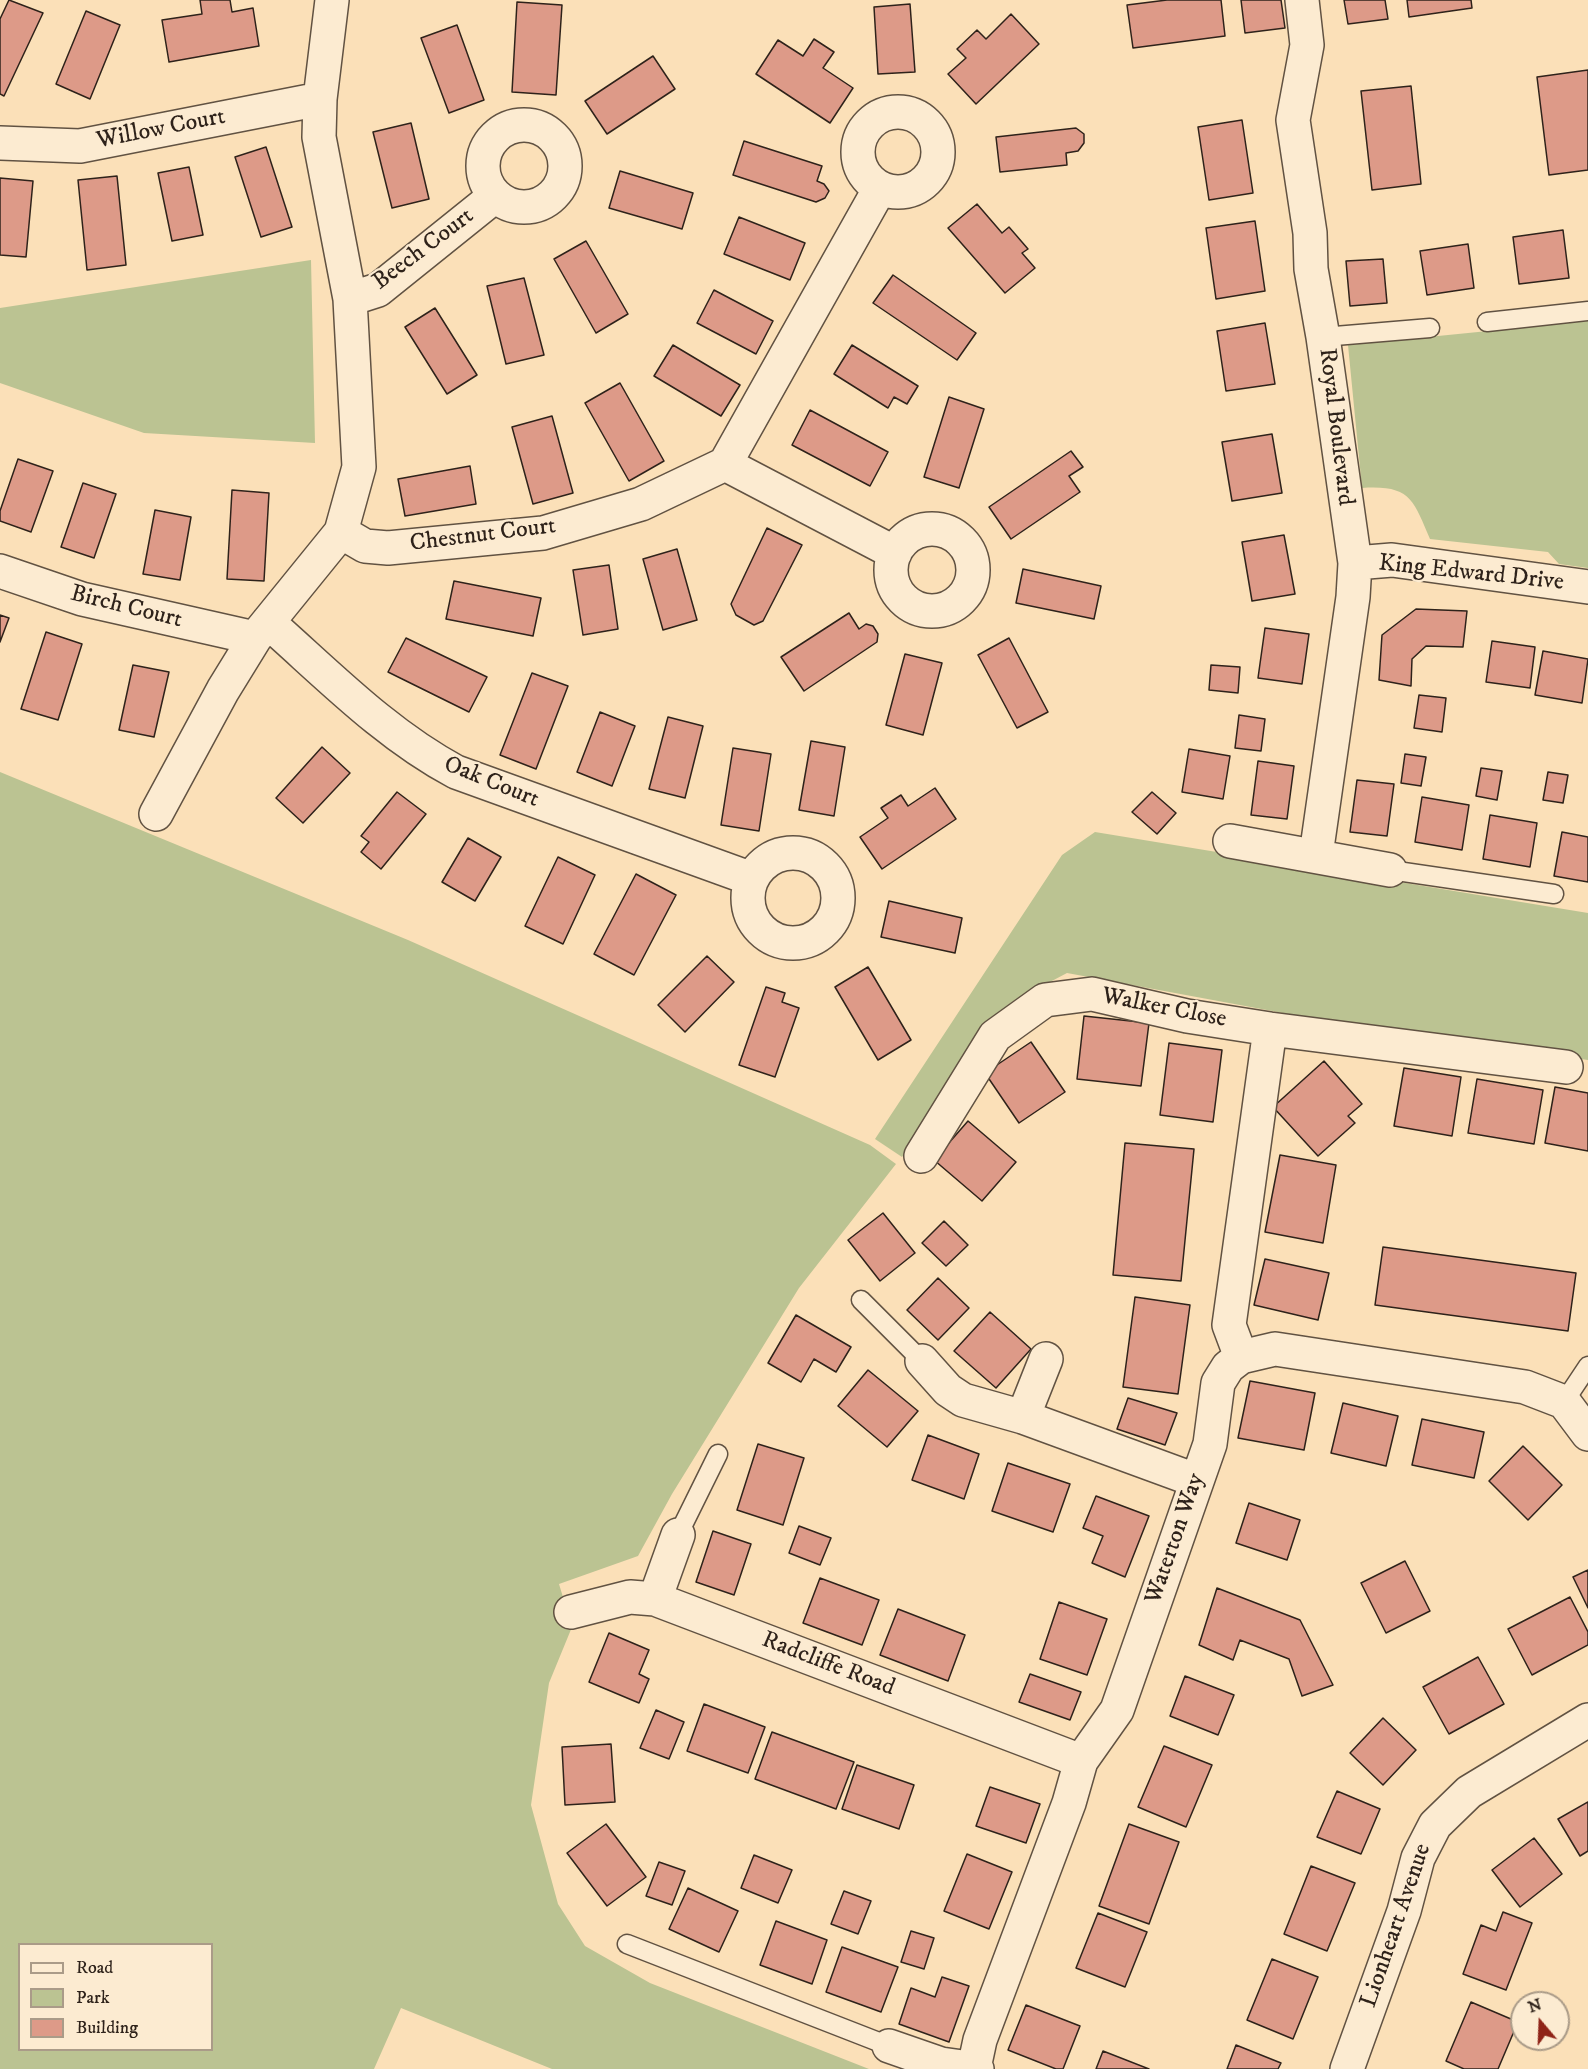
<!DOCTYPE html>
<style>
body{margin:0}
#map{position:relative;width:1588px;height:2069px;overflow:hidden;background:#fbe0b8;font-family:"IM FELL DW Pica",serif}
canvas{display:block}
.legend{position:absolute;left:18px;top:1943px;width:195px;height:108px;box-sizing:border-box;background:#fcebd1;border:2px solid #aa9b88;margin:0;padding:8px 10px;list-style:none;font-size:18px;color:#2e221a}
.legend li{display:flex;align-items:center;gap:12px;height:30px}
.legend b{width:30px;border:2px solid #aa9b88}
.north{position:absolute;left:1510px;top:1991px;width:60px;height:60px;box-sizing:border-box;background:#fcebd1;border:2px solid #aa9b88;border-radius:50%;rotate:341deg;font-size:16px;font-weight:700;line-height:24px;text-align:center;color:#2e221a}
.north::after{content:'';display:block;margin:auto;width:21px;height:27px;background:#8f2418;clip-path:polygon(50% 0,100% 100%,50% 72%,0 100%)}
</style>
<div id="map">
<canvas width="1588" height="2069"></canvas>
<ul class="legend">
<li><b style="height:8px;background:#fcebd1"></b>Road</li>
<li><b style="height:16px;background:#bbc392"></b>Park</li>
<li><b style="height:16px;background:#dd9a88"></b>Building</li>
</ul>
<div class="north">N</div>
</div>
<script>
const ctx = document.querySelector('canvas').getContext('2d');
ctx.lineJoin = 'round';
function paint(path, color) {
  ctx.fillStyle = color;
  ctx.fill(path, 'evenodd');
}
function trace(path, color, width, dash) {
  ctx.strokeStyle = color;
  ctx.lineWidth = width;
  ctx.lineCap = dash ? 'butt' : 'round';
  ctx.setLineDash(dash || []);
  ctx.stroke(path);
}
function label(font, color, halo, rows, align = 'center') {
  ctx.font = font + ' "IM FELL DW Pica",serif';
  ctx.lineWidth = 4.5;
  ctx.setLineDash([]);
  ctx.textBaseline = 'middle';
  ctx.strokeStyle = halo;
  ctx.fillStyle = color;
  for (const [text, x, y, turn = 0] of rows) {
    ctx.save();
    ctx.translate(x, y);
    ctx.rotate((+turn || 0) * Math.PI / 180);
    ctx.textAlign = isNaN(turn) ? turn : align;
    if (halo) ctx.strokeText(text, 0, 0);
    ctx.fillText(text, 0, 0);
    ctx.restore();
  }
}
const green = new Path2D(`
 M311,260L315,443L144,433L0,383V308Z
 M1588,321V568L1559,564L1548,552L1430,539C1413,499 1410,485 1362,488L1348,345Z
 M0,772L408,940L870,1145L896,1164L799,1288L672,1494L638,1556L559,1584L572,1627L549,1683L531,1805L558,1904L585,1946L650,1983L869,2069H552L401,2008L374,2069H0ZM20,1944H212V2050H20Z
 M1095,832L1588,913V1060L1364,1028L1067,973L1012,1002L902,1157L875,1139L1062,855Z`);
const building = new Path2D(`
 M9,0L43,13L4,96L0,94V19Z
 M200,0H230L232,12L253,8L259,46L169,62L162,20L202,14Z
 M1167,0H1221L1225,36L1133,48L1127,5Z
 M1241,0H1281L1285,28L1245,33Z
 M1344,0H1385L1388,19L1348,24Z
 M1407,0H1471L1472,8L1409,17Z
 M517,2L562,5L556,95L512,92Z
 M910,4L915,72L878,74L874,7Z
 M86,11L120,25L90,99L56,84Z
 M1011,14L1039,44L976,104L948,74L966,58L957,49L977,30L986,39Z
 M457,25L484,100L449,113L421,38Z
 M814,39L834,52L823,68L853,88L830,123L756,74L778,40L803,56Z
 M653,56L675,89L607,134L585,101Z
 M1588,70V170L1549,175L1537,77Z
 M1411,86L1421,184L1372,190L1361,91Z
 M1242,120L1253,193L1209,200L1198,127Z
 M411,123L429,199L392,208L373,132Z
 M1076,128L1084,134V143L1078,151L1066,153L1067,165L1000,172L996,137Z
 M744,141L822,166L817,181L824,184L829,191L825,198L816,202L733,175Z
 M266,147L292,227L261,237L235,157Z
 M189,167L203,235L172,241L158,173Z
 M620,171L693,193L682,229L609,208Z
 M117,176L126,265L87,270L78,180Z
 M0,178L33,181L26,257L0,255Z
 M977,204L1002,233L1009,227L1028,249L1022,253L1035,268L1005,293L948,228Z
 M739,217L805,243L790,280L724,254Z
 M1255,221L1265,291L1216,299L1206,228Z
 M1563,230L1569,278L1519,284L1513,237Z
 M586,241L628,314L596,333L554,259Z
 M1468,244L1474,288L1427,295L1420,251Z
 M1383,259L1387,303L1350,306L1346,261Z
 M893,275L976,333L957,360L873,303Z
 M524,278L544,355L506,364L487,286Z
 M714,290L773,321L756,354L697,323Z
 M435,308L477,375L447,394L405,327Z
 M1265,323L1275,384L1226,391L1217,331Z
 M673,345L740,385L721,416L654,376Z
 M852,345L918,386L907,404L894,397L888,408L834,374Z
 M620,383L664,461L629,481L585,403Z
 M949,397L984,409L959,488L924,477Z
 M810,410L888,452L870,486L792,445Z
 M552,416L573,493L533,504L512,427Z
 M1272,434L1282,493L1232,501L1222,442Z
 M1071,451L1083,467L1069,476L1080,492L1011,539L989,507Z
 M18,459L53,471L31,532L0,521V511Z
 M470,466L476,504L405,516L398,479Z
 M83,483L116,494L94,558L61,547Z
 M232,490L269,493L264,581L227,579Z
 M155,510L191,517L180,580L143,574Z
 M767,528L802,545L763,621L754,625L736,615L731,604Z
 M1284,535L1295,594L1252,601L1242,542Z
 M677,549L697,620L663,630L643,559Z
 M609,565L618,629L583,635L573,570Z
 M1023,569L1101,586L1094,619L1016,603Z
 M454,581L541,598L533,636L446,619Z
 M1416,609L1467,611L1463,647L1426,646L1412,659L1411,686L1379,680L1382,635Z
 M849,613L859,629L866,624L873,626L878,634L877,642L804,691L781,657Z
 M0,615L9,618L0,642Z
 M1265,628L1309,634L1302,684L1258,678Z
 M46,632L82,644L58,720L21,709Z
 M406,638L487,677L469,712L388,672Z
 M1009,638L1048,712L1017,728L978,655Z
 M1492,641L1535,647L1530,688L1486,682Z
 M1543,651L1588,659L1582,703L1535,695Z
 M905,654L942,663L923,735L886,725Z
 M133,665L169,672L154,737L119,730Z
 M1211,665L1240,667L1238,693L1209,690Z
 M532,673L568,686L536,769L500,755Z
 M1419,695L1446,698L1442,732L1414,728Z
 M600,712L635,726L612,786L577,772Z
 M1239,715L1265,719L1261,751L1235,748Z
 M668,717L703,726L685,798L649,789Z
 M811,741L845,747L834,816L799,810Z
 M322,747L350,773L303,823L276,798Z
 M733,748L771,754L759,831L721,825Z
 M1189,749L1230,756L1223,799L1182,792Z
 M1405,754L1426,757L1421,786L1401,783Z
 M1258,761L1294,766L1287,819L1251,815Z
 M1481,768L1502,771L1497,800L1476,796Z
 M1548,772L1568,775L1563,803L1543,800Z
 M1357,780L1394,784L1387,836L1350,832Z
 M935,788L956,819L882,869L860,837L888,818L881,808L901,795L908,806Z
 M397,792L426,814L381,869L361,852L369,842L361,836Z
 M1152,792L1176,813L1157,834L1132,812Z
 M1422,797L1469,805L1462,850L1415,842Z
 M1490,815L1537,823L1530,867L1483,859Z
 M1562,832L1588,837V882L1554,876Z
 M468,838L501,857L475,901L442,882Z
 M558,857L595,875L563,944L525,926Z
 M636,874L676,895L634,975L594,954Z
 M889,901L962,918L955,953L881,937Z
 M707,956L734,982L685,1032L658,1005Z
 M868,967L911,1040L878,1060L835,987Z
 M766,987L785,993L782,1002L799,1008L775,1077L739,1065Z
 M1084,1016L1149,1023L1141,1086L1077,1079Z
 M1031,1042L1065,1092L1019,1123L985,1073Z
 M1169,1043L1222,1050L1213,1122L1160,1115Z
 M1324,1061L1362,1104L1348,1116L1355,1123L1318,1156L1273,1107Z
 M1404,1068L1461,1077L1452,1136L1394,1126Z
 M1477,1079L1543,1090L1534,1144L1468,1133Z
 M1555,1087L1588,1093V1151L1545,1143Z
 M968,1121L1016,1162L982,1201L934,1160Z
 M1125,1143L1194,1149L1181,1281L1113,1275Z
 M1280,1155L1336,1165L1323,1243L1265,1232Z
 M883,1213L915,1253L880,1281L848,1240Z
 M944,1221L968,1245L946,1266L922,1243Z
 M1383,1247L1576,1273L1568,1331L1375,1305Z
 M1265,1259L1329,1273L1318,1320L1254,1305Z
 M938,1278L969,1308L938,1340L907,1310Z
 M1135,1297L1190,1305L1178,1394L1123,1387Z
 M990,1312L1031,1349L996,1388L954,1351Z
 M796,1315L851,1347L836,1372L814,1359L801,1382L768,1363Z
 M868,1370L918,1411L887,1447L838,1406Z
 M1250,1381L1315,1393L1304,1450L1238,1438Z
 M1128,1398L1177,1413L1165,1445L1117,1429Z
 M1343,1403L1398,1416L1386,1466L1331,1453Z
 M1422,1419L1484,1432L1474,1478L1412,1465Z
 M928,1435L979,1454L964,1499L912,1480Z
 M758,1444L804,1458L783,1525L737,1510Z
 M1523,1446L1562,1485L1528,1520L1489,1481Z
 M1008,1463L1070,1484L1053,1532L992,1511Z
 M1096,1496L1149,1516L1125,1577L1092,1563L1103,1536L1083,1528Z
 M1249,1503L1300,1520L1287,1560L1236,1543Z
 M799,1526L831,1538L820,1565L789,1553Z
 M713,1531L751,1544L734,1595L696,1582Z
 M1405,1561L1430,1611L1386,1633L1361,1583Z
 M1588,1570V1608L1573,1577Z
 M820,1578L879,1600L862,1645L803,1623Z
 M1217,1588L1300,1620L1333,1685L1302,1696L1289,1659L1240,1640L1233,1660L1199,1645Z
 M1570,1597L1588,1632V1645L1532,1675L1508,1629Z
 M1059,1602L1107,1619L1087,1675L1040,1659Z
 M898,1609L965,1635L948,1681L880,1655Z
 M609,1633L649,1650L639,1674L649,1679L639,1703L589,1682Z
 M1478,1657L1504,1704L1449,1734L1423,1687Z
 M1030,1674L1081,1692L1070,1720L1019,1702Z
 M1185,1676L1234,1695L1218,1735L1170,1716Z
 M704,1704L765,1727L748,1773L687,1751Z
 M656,1710L684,1722L669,1759L640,1748Z
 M1383,1718L1416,1750L1383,1785L1350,1753Z
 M772,1732L854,1762L836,1809L755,1779Z
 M611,1744L615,1802L565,1805L562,1747Z
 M1164,1746L1212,1765L1186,1827L1138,1807Z
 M857,1765L914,1785L899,1829L842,1809Z
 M990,1787L1040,1804L1026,1843L976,1826Z
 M1337,1791L1380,1809L1361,1854L1317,1837Z
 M1588,1802V1851L1580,1856L1558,1819Z
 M606,1824L646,1877L607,1906L567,1853Z
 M1129,1824L1179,1842L1149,1924L1099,1906Z
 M1534,1838L1562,1874L1520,1907L1492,1870Z
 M967,1854L1012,1872L989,1929L944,1911Z
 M754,1855L792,1870L778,1903L741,1888Z
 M659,1862L685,1871L672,1905L646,1896Z
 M1311,1866L1355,1883L1327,1951L1284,1934Z
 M688,1888L738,1911L719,1952L669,1929Z
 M844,1891L871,1901L858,1934L831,1924Z
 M1503,1912L1532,1923L1506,1990L1463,1974L1481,1925L1496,1931Z
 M1098,1913L1147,1932L1125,1987L1076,1968Z
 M776,1921L827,1940L812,1984L760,1965Z
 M911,1931L934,1938L924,1969L901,1962Z
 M842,1947L898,1967L881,2012L826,1992Z
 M1272,1959L1318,1977L1293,2039L1247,2020Z
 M942,1977L969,1986L949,2042L899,2024L911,1988L935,1997Z
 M1471,2002L1518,2022L1498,2069H1464L1446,2061Z
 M1026,2005L1080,2026L1063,2069H1056L1008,2050Z
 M1236,2045L1281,2063L1278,2069H1227Z
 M1103,2051L1149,2069H1096Z`);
const lane = new Path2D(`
 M1487,322L1588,311
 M1323,337L1430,328
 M1390,870L1554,894
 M861,1300L922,1361
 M1564,1402L1588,1366
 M678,1535L718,1454
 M627,1944L889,2046`);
const street = new Path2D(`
 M1302,0L1307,45L1293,120L1310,233L1311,269L1323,337L1355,563L1353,597L1316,855
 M858 152a40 40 0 1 1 80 0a40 40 0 1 1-80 0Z
 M483 166a41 41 0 1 1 82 0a41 41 0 1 1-82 0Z
 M0,143L80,146L320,99
 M350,299L378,290L495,196
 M725,464L895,553
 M891 570a41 41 0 1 1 82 0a41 41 0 1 1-82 0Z
 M341,532L365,546L388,548L543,533L641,504L725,464L880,188
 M1355,563L1392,560L1588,587
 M0,571L82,599L255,638
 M268,622C328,675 385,734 456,772L752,879
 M156,814L223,690L255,638L341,532L359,467L350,299L319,137L320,99L332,0
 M1230,841L1390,870
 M748 898a45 45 0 1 1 90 0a45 45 0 1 1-90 0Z
 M921,1156L995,1036L1045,1000L1092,994L1187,1016L1270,1029L1566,1067
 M1241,1357L1229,1325L1270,1029
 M922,1361L948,1390L963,1400L1023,1417L1195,1480
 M1023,1417L1046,1359
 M655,1599L678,1535
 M571,1612L630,1597L655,1599L1081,1761
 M889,2046L941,2064L977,2069
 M974,2068L980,2040L1069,1803L1081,1761L1117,1710L1210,1444L1218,1383L1228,1367L1241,1357L1275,1349L1525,1387L1564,1402L1588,1434
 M1347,2069L1404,1911L1418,1858L1435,1825L1469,1792L1588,1720`);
const streetNames = [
 ["Willow Court",161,130,-11],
 ["Beech Court",424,250,-37],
 ["Royal Boulevard",1335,427,83],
 ["Chestnut Court",483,536,-7],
 ["King Edward Drive",1471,574,6],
 ["Birch Court",126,608,14],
 ["Oak Court",491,783,22],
 ["Walker Close",1164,1009,11],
 ["Waterton Way",1176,1539,-71],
 ["Radcliffe Road",828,1665,21],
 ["Lionheart Avenue",1397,1926,-71]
];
paint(green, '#bbc392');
paint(building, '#dd9a88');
trace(building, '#2e221a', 1.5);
trace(lane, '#615242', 21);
trace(street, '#615242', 36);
trace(lane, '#fcebd1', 18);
trace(street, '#fcebd1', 33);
label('24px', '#2e221a', '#fcebd1', streetNames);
</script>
